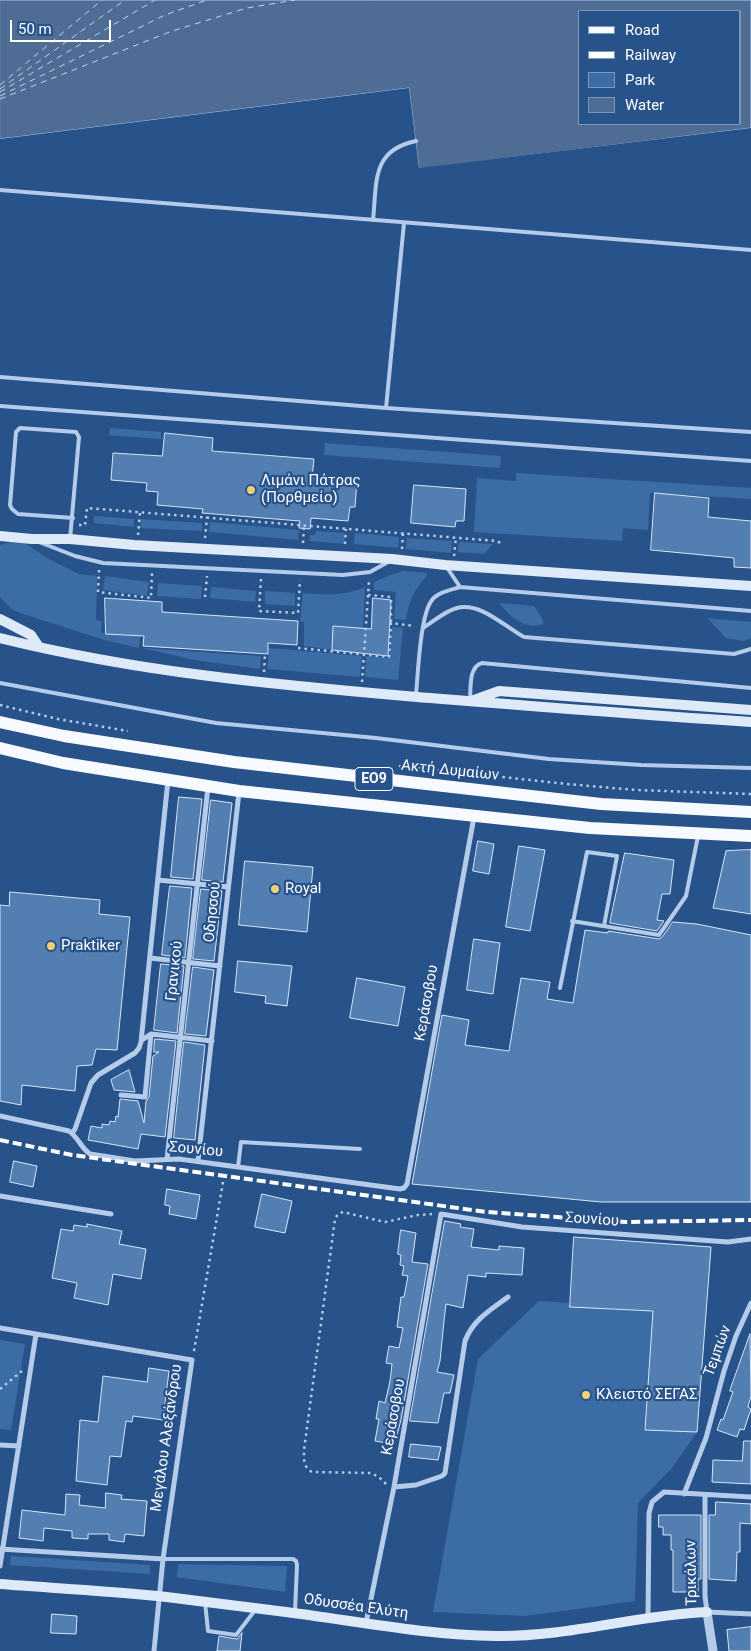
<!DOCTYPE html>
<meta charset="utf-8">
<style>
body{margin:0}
#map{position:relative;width:751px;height:1651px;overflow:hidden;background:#27528a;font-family:Roboto,sans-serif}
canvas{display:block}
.legend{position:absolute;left:578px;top:10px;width:162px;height:115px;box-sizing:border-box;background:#27528a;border:1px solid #7d97b9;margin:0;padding:6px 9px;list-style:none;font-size:15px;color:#fff}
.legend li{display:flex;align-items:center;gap:10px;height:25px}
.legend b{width:25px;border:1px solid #7d97b9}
.scale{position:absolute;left:10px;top:20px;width:101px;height:22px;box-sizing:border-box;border:2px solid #fff;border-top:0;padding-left:6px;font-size:15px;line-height:18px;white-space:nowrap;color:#fff;-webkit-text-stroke:4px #27528a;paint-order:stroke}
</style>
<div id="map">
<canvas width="751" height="1651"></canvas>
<ul class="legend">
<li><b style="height:6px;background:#f7fafe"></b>Road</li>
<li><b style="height:6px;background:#fff"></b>Railway</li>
<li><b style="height:14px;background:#3b6ca6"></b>Park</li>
<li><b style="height:14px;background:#4f6c94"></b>Water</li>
</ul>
<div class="scale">50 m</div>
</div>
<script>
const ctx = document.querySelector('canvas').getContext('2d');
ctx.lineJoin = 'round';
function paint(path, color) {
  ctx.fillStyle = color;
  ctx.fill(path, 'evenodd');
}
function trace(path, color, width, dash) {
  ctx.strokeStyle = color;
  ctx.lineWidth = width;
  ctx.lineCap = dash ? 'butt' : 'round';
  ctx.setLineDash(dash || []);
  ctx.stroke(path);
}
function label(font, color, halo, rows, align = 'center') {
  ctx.font = font + ' Roboto,sans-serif';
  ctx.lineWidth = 4.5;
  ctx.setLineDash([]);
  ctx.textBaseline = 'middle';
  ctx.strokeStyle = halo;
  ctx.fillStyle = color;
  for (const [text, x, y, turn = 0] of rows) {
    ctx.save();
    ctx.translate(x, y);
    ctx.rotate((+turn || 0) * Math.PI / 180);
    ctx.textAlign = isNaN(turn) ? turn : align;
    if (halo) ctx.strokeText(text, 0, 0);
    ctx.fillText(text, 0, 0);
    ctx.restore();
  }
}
const green = new Path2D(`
 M110,428L161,432V439L109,435Z
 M325,443L501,456L500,468L324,455Z
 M516,473L751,488V499L650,493L648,530L623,528L622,541L474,532L477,478L516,481Z
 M94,516L134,519V527L94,523Z
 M141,519L202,523V531L140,528Z
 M210,522L299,530L298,540L209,532Z
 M316,531L345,533L344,544L309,541L310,535H315Z
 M355,533L399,537L398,548L354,544Z
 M407,538L452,541L451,553L406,549Z
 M11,542L25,543L47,558L79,574L97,576L96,620L102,621L101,632L106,634L140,635L139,648L104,640L23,614L13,610L0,597V545Z
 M459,542L493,544L484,554L458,552Z
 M404,571L427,573V576C415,588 408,602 406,620L394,619L396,592L374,590V582L390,575Z
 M105,576L149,582L147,596L103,590Z
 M158,583L202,586L201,599L157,596Z
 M211,587L256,591L255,602L210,598Z
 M365,587L363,629L333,627L332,650L304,646V622L300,621L303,593C325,595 344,596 365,587Z
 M265,591L295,593V606L265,604Z
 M499,603L534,606L543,620V624C526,631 509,616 499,603Z
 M707,618L751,622V638L744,641L726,638Z
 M392,627L403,628L398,680L365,677L366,656L389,658Z
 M142,648L261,656L260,669L195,660Z
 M269,648L362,656L360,677L267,669Z
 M575,1237L711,1247L697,1432L672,1468L638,1503L635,1601L526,1616L433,1612L478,1359L539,1301L570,1303Z
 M0,1340L25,1344L11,1430L0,1429Z
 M11,1556L150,1565V1574L10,1565Z
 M178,1564L287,1566L285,1592L177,1577Z`);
const water = new Path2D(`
 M0,0H751V128L419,169L409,88L0,139ZM580,11H740V124H580Z`);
const pier = new Path2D(`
 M409,88L419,168L751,128V130L419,171L416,169L407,91L0,141V139Z`);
const ferry = new Path2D(`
 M0,85L102,0
 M0,89L125,0
 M0,92L155,0
 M0,96L165,15L207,0
 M0,99L172,31L247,8L295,0`);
const building = new Path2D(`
 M165,433L213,438L212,451L314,459L312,478L357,481L355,507H350L348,521L311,518L310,529L299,528L300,521L202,513L203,509L157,505L158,492L146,491L147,483L111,480L113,453L162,456Z
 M414,485L466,489L464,521H456L455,527L411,523Z
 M655,493L709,498L708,517L751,521V568L734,567V558L651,550Z
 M105,598L162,602V612L298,621L297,645L268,643V654L143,646L144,636L106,634Z
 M373,598L391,600L388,656L332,650L333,626L371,629Z
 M179,797L202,799L193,879L171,877Z
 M211,800L232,803L223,882L202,880Z
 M478,841L494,844L489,874L473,871Z
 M519,846L545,850L530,931L506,927Z
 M751,850V914L713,908L726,851Z
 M625,853L674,860L670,894H662L657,920L664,921L657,931L610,923Z
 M245,861L313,867L307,932L239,925Z
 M170,886L192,888L185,958L162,955Z
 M201,889L222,891L214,961L193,959Z
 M10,892L100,900L99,914L130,917L117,1050L96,1049L92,1065L77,1066L75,1091L22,1085L21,1105L0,1101V905L9,906Z
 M673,922L697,924L751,935V1202H601L412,1184L442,1015L469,1020L465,1045L509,1051L521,978L550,982L547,999L573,1003L585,930L608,933V931L659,939L662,937Z
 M474,939L500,943L493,994L467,990Z
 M238,961L292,966L287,1006L265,1003L266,996L235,992Z
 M161,964L184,966L177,1033L154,1030Z
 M193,967L214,970L206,1036L185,1034Z
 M357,978L405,987L398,1026L350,1018Z
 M155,1039L176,1041L165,1137L141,1134L138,1149L88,1140L91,1126L102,1128V1124L109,1125L110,1121L115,1122L116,1116L118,1117L120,1099L138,1101L144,1123L146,1101L149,1097L153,1056L159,1052H154Z
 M184,1042L205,1045L195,1140L174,1138Z
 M129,1070L135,1092L114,1090L111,1080Z
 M14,1161L37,1166L33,1187L10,1182Z
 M167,1189L200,1195L196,1219L169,1214L170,1206L165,1205Z
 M262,1194L292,1201L285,1233L255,1227Z
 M445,1221L461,1224L460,1227L474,1229L471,1247L499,1250V1246L524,1248L522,1275L486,1273V1277L468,1275L463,1308L446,1304L444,1321L440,1361L437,1372L454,1375L450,1393H444L438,1423L410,1421Z
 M87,1224L122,1231L119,1244L146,1249L141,1279L113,1274L108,1305L74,1298L77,1283L52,1278L61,1229L73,1231L74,1225L87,1227Z
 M401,1230L416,1233L412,1262L428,1264L401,1420L397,1435L387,1433L386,1443L375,1441L379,1419H376L379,1401L385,1403L390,1381L392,1364L386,1363L389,1346L399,1348L403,1328L397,1327L401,1297H404L408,1276L402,1275L404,1266L400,1265L401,1255L398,1254Z
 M574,1237L711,1247L697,1432L645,1430L653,1311L570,1307Z
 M750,1334L751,1396L748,1407L751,1409L744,1430L740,1429L737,1437L717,1430L721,1419L723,1420L733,1392L730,1391Z
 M149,1368L169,1371L163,1420L133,1416L132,1422L126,1421L121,1457L110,1456L107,1485L76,1481L80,1420L98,1422L103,1376L147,1382Z
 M744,1441H751V1484L712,1482L713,1460L742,1461Z
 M411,1444L441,1447L438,1460L409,1457Z
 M106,1493L122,1495L121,1499L147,1501L144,1536L125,1534L124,1542L109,1540V1534H88V1539L72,1538V1531L44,1528L43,1541L19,1538L22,1510L65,1515L66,1494L80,1495L79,1505L105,1508Z
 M716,1502L751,1504V1524L740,1523V1552H737L736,1581L709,1579V1515H715Z
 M659,1515H701V1579H698V1592H673V1550H671V1535H663V1527H659Z
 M52,1614L77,1616L76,1634L51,1633Z
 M751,1627V1651H729L727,1630Z
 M242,1633L240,1651H217L219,1636L237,1639Z`);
const path = new Path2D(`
 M79,525H85L87,508L497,541L502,544
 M138,535L140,512
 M205,538L207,517
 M303,543L304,525
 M345,544L346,529
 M402,549L403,533
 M454,556L456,537
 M99,570L98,592L151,598L152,573
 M261,579L259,611L298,613L300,580
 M368,595L391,597V623
 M205,597L207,576
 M298,648L389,657L391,623L414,626
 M264,672L265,654
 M362,682L369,581
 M0,705L58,719L128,731
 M399,766L567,784L636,790L751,794
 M194,1351L223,1182
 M0,1389L22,1371
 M386,1484L379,1477L371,1473L312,1472C303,1467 304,1459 304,1450L335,1219L338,1214L343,1212L385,1222L418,1215L432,1214`);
const service = new Path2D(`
 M0,190L751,250
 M373,220C377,183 371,150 416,141
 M0,377L386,408L751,432
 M0,406L751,461
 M386,408L404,223
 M70,539L79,437L76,432L20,428L16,432L10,505L12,509L18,514L73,518
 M39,542L75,556L103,563L343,575L370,572L388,562
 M446,566L460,587
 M423,628C434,621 445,611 457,608C481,602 505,627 524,637L734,654L751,649
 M0,683L216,723L376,738L549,759L641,765L751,768
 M416,695C418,674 420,615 432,600C438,592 451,590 460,587L751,611
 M470,701C471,689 468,667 482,663L751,688
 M572,921L659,935L686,896L698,836
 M560,988L587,852L617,856L604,926
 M238,1167L241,1142L360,1149
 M163,1559H293L296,1561L297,1565L295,1612
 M205,1602L208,1631L236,1635L256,1609`);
const minor = new Path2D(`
 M158,880L228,887
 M150,958L220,966
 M142,1040L151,1034L212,1041
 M121,1095L145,1097L151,1034
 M0,1116L69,1131C78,1137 81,1148 90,1154L135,1161L179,1159L400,1189L404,1188L407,1184L474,817
 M72,1133L75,1129L91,1083L98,1075L135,1053L139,1048L141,1042L168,780
 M167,1159L208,787
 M198,1161L239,792
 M0,1196L111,1214
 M0,1328L192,1360L163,1559L154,1651
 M0,1445L19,1446
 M394,1487L416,1485L442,1476L445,1473L465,1341C473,1320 490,1310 508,1297
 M684,1494L706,1438L724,1371L736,1336L751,1303
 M705,1495V1596L707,1612L751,1614
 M0,1549L163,1559
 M0,1566L36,1334
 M648,1618L649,1513L652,1502L664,1492L751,1497
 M366,1623L394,1487L441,1214L522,1227L728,1242L751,1239`);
const tertiary = new Path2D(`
 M707,1612L713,1651`);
const secondary = new Path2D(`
 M0,536L32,539H70L134,545L392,559L445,565L751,586
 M0,619L31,635L39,647
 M0,638C137,672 277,685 417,697C529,706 640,715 751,722
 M474,700L499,691L751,710
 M0,1584C53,1588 106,1591 158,1596C201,1601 244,1607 286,1612C356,1621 426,1635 496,1636C568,1637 636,1615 707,1612`);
const primary = new Path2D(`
 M0,722L64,736L234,762L601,804L751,812
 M0,748L63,763L239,791L590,828L751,836`);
const rail = new Path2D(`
 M0,1140L72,1155L487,1212L626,1222L751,1220`);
const markers = [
 [251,490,5,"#f2cf7a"],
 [275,889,5,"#f2cf7a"],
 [51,946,5,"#f2cf7a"],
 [586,1395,5,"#f2cf7a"]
];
const shields = [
 [374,779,38]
];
const shieldNames = [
 ["ΕΟ9",374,779]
];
const poiNames = [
 ["Λιμάνι Πάτρας",261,481],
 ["(Πορθμείο)",261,498],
 ["Royal",285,889],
 ["Praktiker",61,946],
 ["Κλειστό ΣΕΓΑΣ",596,1395]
];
const streetNames = [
 ["Ακτή Δυμαίων",450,771,6],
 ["Οδησσού",213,912,-84],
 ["Γρανικού",175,971,-84],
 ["Κεράσοβου",427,1003,-80],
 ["Σουνίου",196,1150,5],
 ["Σουνίου",592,1220,4],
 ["Τεμπών",718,1351,-70],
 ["Κεράσοβου",394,1417,-80],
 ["Μεγάλου Αλεξάνδρου",167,1438,-82],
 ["Τρικάλων",692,1573,-91],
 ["Οδυσσέα Ελύτη",356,1607,8]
];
paint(green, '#3b6ca6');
paint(water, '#4f6c94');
trace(water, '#a9c7ea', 1);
paint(pier, '#27528a');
trace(ferry, '#c0d6f0', 1, [6, 5]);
paint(building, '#537eb2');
trace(building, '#d8e6f7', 1);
trace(path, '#b4cce9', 2.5, [2.5, 4]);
trace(service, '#b4cce9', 4);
trace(minor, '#b4cce9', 5);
trace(tertiary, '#b4cce9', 9);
trace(secondary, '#dfeaf8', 10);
trace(primary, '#f7fafe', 12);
trace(rail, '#fff', 4, [9, 4]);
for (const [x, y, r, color] of markers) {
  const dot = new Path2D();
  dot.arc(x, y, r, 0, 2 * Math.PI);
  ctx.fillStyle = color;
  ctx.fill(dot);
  trace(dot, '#27528a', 2);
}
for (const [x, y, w] of shields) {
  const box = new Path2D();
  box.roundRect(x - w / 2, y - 11.5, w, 23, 4);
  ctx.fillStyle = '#27528a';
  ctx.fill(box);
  trace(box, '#fff', 1);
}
label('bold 14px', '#fff', null, shieldNames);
label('15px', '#fff', '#27528a', poiNames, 'left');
label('15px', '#fff', '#27528a', streetNames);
</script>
